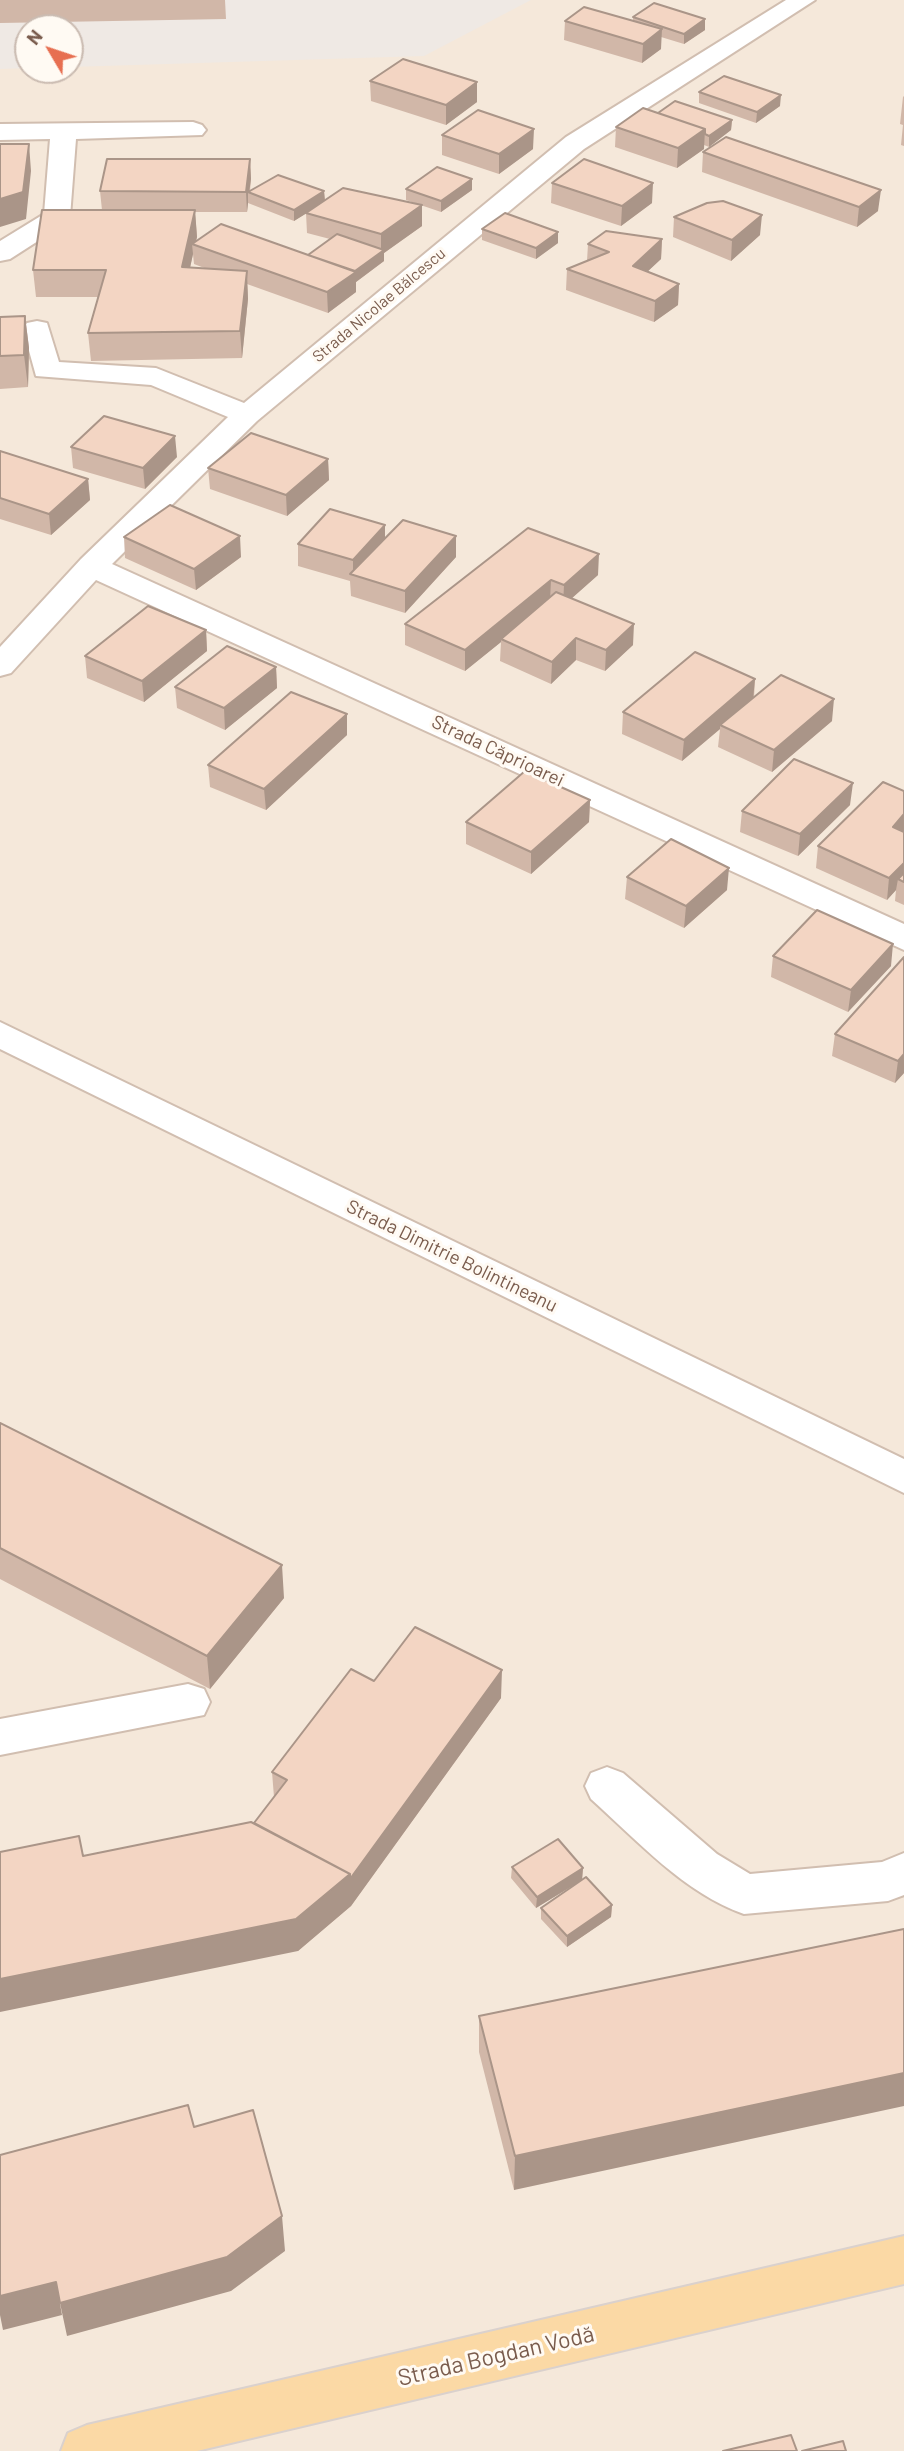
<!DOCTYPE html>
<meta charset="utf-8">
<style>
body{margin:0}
#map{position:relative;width:904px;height:2451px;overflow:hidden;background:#fdf6ec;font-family:Barlow,sans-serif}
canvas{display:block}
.north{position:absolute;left:14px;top:14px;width:70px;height:70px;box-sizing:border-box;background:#fffaf3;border:2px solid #cabbb1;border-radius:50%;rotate:309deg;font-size:19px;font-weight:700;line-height:28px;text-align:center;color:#7a5c4d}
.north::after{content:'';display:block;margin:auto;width:24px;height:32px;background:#e76f51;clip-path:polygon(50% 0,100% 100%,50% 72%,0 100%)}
</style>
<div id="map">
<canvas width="904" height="2451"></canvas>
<div class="north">N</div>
</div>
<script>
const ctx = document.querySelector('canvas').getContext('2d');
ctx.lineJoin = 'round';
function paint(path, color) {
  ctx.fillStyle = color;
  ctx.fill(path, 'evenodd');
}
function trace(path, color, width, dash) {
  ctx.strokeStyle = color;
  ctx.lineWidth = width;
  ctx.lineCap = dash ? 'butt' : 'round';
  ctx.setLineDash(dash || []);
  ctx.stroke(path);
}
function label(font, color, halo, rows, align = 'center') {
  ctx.font = font + ' Barlow,sans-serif';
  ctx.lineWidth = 6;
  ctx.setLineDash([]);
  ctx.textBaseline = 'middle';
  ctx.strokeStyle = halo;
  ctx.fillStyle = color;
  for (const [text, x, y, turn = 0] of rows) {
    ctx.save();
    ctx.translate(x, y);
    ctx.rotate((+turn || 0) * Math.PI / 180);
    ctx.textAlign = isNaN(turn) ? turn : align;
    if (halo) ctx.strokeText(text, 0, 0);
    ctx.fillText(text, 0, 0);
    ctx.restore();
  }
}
const residential = new Path2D(`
 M0,0H904V2451H0ZM28,28H70V70H28Z`);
const industrial = new Path2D(`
 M0,0H531L424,56L70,67V28H28V68L0,69Z`);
const minor = new Path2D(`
 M786,0H815L584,149L257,421L112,564L904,924V950L96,580L11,673L0,676V647L81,559L228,417L151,385L36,376L23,329L27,323L37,321L47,323L59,362L156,368L244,403L566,137Z
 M193,122L202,125L206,130L202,135L76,139L70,217L66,223L10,259L0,261V241L44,214L50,139L0,140V124Z
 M0,1022L904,1459V1493L0,1049Z
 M188,1684L204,1689L210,1702L204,1715L0,1755V1719Z
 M607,1767L623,1773L717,1854L750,1874L882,1862L904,1853V1895L888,1901L744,1914C684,1893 638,1841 591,1799L585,1786L591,1773Z`);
const major = new Path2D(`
 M904,2236V2284L197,2451H61L68,2433L87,2425Z`);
const wall = new Path2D(`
 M0,0H225L226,19L0,23Z
 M633,17L705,30L684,44L661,37V49L642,63L564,40L565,21H633Z
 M370,81L477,82V102L446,125L371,101Z
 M699,92L780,106L756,123L699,103Z
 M904,96V146L901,145L903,125L900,124L903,97Z
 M658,113L732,120L731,130L709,147L704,145V149L677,168L615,147L616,127Z
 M442,135L533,149L499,174L442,155Z
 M703,152L878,211L857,227L702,172Z
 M250,159L251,179L250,191H324L325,201L422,226L384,253V261L356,282V292L328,313L247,284L248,299L242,358L91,361L88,333L98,297H36L33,270L102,210L100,191ZM248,203L294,221L306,213L307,233L330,239L308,255L196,241L197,237L195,212H247ZM193,254L194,264L207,269L190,268Z
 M552,183L652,203L621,226L551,203Z
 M406,189L472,190L441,212L406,200Z
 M674,217L760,235L731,261L673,237Z
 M482,229L558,232V243L536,259L482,240Z
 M662,239L661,259L648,271L679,284L678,305L654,322L566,290L567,269L587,261L588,244Z
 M25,316L29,348L28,387L0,389V317Z
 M71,447L177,457L145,489L73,468Z
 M0,451L88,479L90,500L51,535L0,519Z
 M328,459L329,480L287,516L210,489L208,468Z
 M528,528L598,575L572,598L633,645L605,671L576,660L551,684L500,661L501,642L465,671L405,645V624Z
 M456,536V557L405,613L351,596L350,581L298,566V544L385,538Z
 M124,537L241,557L196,590L125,558Z
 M206,630L207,651L144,702L87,678L85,656Z
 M276,667L277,688L225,730L177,708L175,687Z
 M755,679L754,698L832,721L772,772L718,747L720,729L682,761L622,734L623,712Z
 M347,714V735L266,810L210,787L208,765Z
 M904,791V905L895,901L896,890L887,900L816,868L818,846Z
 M590,800L589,822L531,874L466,844V822Z
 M850,805L798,856L740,832L742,811Z
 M627,877L727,890L684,928L625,899Z
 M773,956L891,966L848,1012L771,977Z
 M904,957V1073L895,1083L832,1056L835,1034Z
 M0,1423L284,1598L210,1689L0,1579Z
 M374,1681L501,1698L351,1906L298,1951L83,1856L254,1823L274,1797L272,1772Z
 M512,1867L583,1868L582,1880L536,1908L511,1878Z
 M612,1905L611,1917L567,1947L541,1919V1908Z
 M904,1929L514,2190L479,2052V2016Z`);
const shadedWall = new Path2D(`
 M705,19V30L684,44V34Z
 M662,29L661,49L642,63L643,44Z
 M477,82V102L446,125V105Z
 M781,95L780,106L756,123L757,112Z
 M732,120L731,130L709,147V136Z
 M534,129L533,149L499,174V154Z
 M705,129L704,149L677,168L678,148Z
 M29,144L31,171L26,219L0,227V199Z
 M250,159L251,179L249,193L248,192V203L247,212L246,192Z
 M472,179V190L441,212V201Z
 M653,183L652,203L621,226L622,206Z
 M881,190L878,211L857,227L859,207Z
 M324,191L325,202L294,221V210Z
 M422,205V226L384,253V261L356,282V292L328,313L327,292L381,252V234Z
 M195,210L197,237L195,245L192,244L193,254L184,295L182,267Z
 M762,215L760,235L731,261L732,240Z
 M558,232V243L536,259V248Z
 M662,239L661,259L632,286L633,266Z
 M247,271L248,299L242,358L240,331Z
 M679,284L678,305L654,322L655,301Z
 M25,316L29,348L28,387L24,355Z
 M175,436L177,457L145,489L143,468Z
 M328,459L329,480L287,516L286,495Z
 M88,479L90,500L51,535L49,514Z
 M385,525V546L353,575V560Z
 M240,536L241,557L196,590L194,569Z
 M456,536V557L405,613V591Z
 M599,554L598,575L563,606L564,585Z
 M551,580L550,601L501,639V642L465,671V650Z
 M634,624L633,645L605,671L606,650Z
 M206,630L207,651L144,702L142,681Z
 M576,638V660L551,684L552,662Z
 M276,667L277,688L225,730L224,708Z
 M755,679L753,700L720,725V729L682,761L684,740Z
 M834,699L832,721L772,772L774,750Z
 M347,714V735L266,810L264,789Z
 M853,783L850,805L798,856L800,834Z
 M590,800L589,822L531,874V852Z
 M904,814V833L893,827Z
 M904,863V882L898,879L896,890L887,900L889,878Z
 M729,868L727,890L684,928L686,906Z
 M893,944L891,966L848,1012L851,990Z
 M904,1054V1073L895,1083L898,1061Z
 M282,1565L284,1598L210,1689L207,1656Z
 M502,1670L501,1698L351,1906L298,1951L0,2012V1979L296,1919Z
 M583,1868L582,1880L536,1908L537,1897Z
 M612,1905L611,1917L567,1947V1936Z
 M904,2073V2106L514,2190L515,2156Z
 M282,2216L285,2251L231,2291L67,2336L60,2303Z
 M56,2282L62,2315L3,2330L0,2315V2296Z`);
const building = new Path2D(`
 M654,3L705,19L684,34L633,17Z
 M584,7L662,29L643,44L565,21Z
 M403,59L477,82L446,105L370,81Z
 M724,76L781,95L757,112L699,92Z
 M675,101L732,120L709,136L705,134V129L658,113Z
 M643,108L705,129L678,148L616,127Z
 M478,110L534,129L499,154L442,135Z
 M726,137L881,190L859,207L703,152Z
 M0,144H29L23,192L0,199Z
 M107,159H250L246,192L100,191Z
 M584,159L653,183L622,206L552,183Z
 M437,167L472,179L441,201L406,189Z
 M278,175L324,191L294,210L248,192Z
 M343,188L422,205L381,234L306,213Z
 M723,201L762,215L732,240L674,217L707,203Z
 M42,210H195L182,267L247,271L240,331L88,333L106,270H33Z
 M505,213L558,232L536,248L482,229Z
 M221,224L356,272L327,292L192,244Z
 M606,231L662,239L633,266L679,284L655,301L567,269L609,252L588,244Z
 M337,234L384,250L355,271L308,255Z
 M25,316L24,355L0,356V317Z
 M104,416L175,436L143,468L71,447Z
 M251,433L328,459L286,495L208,468Z
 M0,451L88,479L49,514L0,498Z
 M170,505L240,536L194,569L124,537Z
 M330,509L385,525L353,560L298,544Z
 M403,520L456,536L405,591L350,574Z
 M528,528L599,554L564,585L551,580L465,650L405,624Z
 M556,592L634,624L606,650L576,638L552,662L501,639Z
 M148,606L206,630L142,681L85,656Z
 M227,646L276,667L224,708L175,687Z
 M695,652L755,679L684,740L623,712Z
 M781,675L834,699L774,750L720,725Z
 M291,692L347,714L264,789L208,765Z
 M794,759L853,783L800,834L742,811Z
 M525,771L590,800L531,852L466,822Z
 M883,782L904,791V814L893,827L904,832V863L889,878L818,846Z
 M671,839L729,868L686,906L627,877Z
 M904,873V882L898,879Z
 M817,910L893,944L851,990L773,956Z
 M904,957V1054L898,1061L835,1034Z
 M0,1423L282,1565L207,1656L0,1548Z
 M415,1627L502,1670L350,1879V1874L254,1823L287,1780L272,1772L351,1669L374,1681Z
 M251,1822L350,1874L296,1919L0,1979V1852L79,1836L83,1856Z
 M558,1839L583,1868L537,1897L512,1867Z
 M586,1877L612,1905L567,1936L541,1908Z
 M904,1929V2073L515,2156L479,2016Z
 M188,2105L194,2127L253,2110L282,2216L227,2257L60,2303L56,2282L0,2296V2155Z
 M791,2435L797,2451H723Z
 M843,2441L846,2451H802Z`);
const farStreetnames = [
 ["Strada Nicolae Bălcescu",379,305,-40]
];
const streetNames = [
 ["Strada Căprioarei",498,751,25],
 ["Strada Dimitrie Bolintineanu",452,1256,26]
];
const nearStreetnames = [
 ["Strada Bogdan Vodă",496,2356,-13]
];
paint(residential, '#f5e8da');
paint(industrial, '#efe9e4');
trace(minor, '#d1beb0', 4);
trace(major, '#dad1cd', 4);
paint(minor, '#fff');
paint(major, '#fbd9a5');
paint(wall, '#d1b7a8');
paint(shadedWall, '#aa9588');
paint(building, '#f3d5c3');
trace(building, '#aa9588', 2);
label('16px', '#7a5c4d', '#fffaf3', farStreetnames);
label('19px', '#7a5c4d', '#fffaf3', streetNames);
label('23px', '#7a5c4d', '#fffaf3', nearStreetnames);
</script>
